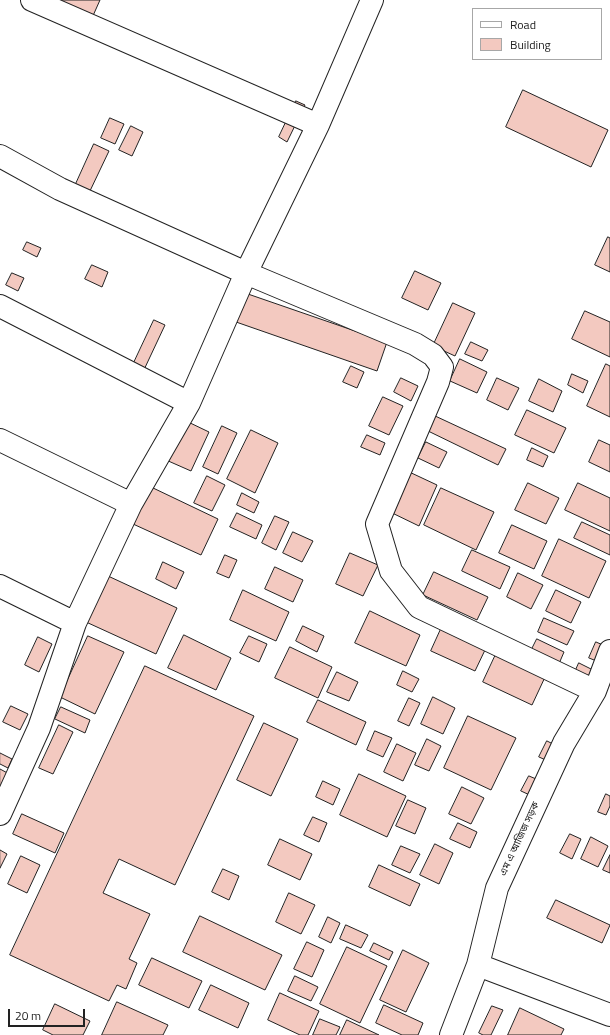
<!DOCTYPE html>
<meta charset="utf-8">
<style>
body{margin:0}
#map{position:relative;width:610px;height:1035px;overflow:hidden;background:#fff;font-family:"Titillium Web",sans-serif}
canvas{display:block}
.legend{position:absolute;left:472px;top:8px;width:130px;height:52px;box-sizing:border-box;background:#fff;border:1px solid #a7a7a7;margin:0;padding:5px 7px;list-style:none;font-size:12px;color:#222}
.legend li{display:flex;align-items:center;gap:8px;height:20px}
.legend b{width:20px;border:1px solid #a7a7a7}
.scale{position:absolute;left:8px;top:1009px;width:77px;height:18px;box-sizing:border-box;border:2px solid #222;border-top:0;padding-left:5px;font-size:12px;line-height:14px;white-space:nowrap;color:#222;-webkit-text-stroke:3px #fff;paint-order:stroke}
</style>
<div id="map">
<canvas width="610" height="1035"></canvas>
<ul class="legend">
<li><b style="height:5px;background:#fff"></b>Road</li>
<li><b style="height:11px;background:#f3c9c0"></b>Building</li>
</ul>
<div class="scale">20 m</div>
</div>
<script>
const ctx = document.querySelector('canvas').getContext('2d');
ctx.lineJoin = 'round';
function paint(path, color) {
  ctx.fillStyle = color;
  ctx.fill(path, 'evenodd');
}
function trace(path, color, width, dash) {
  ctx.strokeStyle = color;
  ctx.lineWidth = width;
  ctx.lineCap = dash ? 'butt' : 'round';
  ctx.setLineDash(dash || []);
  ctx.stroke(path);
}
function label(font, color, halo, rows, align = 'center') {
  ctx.font = font + ' "Titillium Web","Noto Sans Bengali",sans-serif';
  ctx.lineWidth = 3;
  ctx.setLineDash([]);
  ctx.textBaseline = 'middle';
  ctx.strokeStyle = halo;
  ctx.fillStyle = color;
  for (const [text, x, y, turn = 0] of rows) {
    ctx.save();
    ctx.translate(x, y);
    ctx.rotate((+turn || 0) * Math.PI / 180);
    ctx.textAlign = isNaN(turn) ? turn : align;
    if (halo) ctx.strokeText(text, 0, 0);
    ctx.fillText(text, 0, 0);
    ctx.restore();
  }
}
const building = new Path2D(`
 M57,0H100L92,18Z
 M523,90L608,130L591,167L506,127Z
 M296,101L305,105L287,142L279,137Z
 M110,118L124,124L115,144L101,138Z
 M131,126L143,132L132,156L119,150Z
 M94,144L109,151L89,193L75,186Z
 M608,237L610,238V272L595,265Z
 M27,242L41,248L37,257L23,250Z
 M92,265L108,272L102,287L85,279Z
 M415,271L441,283L428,310L402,298Z
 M12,273L24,278L18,291L6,285Z
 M245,293L387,342L377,371L236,322Z
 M453,303L475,313L455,356L433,346Z
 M585,311L610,322V357L572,339Z
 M154,320L165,325L142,374L131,369Z
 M471,342L488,350L482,361L465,354Z
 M460,359L487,372L477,393L450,381Z
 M606,364L610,366V417L587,406Z
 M351,366L364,372L357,388L343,382Z
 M572,374L588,381L583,393L568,385Z
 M401,378L418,386L411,401L394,392Z
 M497,378L519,388L508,410L487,400Z
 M539,379L562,391L553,412L529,401Z
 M383,397L403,406L389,435L369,426Z
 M527,410L566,428L554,453L515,435Z
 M433,415L506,449L498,465L426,430Z
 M184,420L209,432L191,471L166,460Z
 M222,426L237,433L218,474L203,467Z
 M251,430L278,443L255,493L227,479Z
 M367,435L385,443L380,455L361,447Z
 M599,440L610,445V472L589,462Z
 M426,442L447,452L439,468L418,458Z
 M532,448L548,456L543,467L527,460Z
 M405,470L437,485L419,526L386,510Z
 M207,476L225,485L212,511L194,503Z
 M528,483L559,498L546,524L515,510Z
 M578,483L610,498V531L565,510Z
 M151,487L218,519L201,555L133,524Z
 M441,488L494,512L476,550L424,525Z
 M242,493L259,502L254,513L237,505Z
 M237,513L262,525L256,539L230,527Z
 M275,516L289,522L276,550L262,543Z
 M582,522L610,535V555L574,538Z
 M512,525L547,541L534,569L499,553Z
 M293,532L313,541L302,562L283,553Z
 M559,539L606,561L589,598L542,576Z
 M472,550L510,567L500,589L462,571Z
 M350,553L378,565L363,596L336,584Z
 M225,555L237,560L229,578L217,573Z
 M163,562L184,572L176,589L156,579Z
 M275,567L303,580L293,602L265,589Z
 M434,572L488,597L477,620L423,595Z
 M518,573L543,585L531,609L507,597Z
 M108,576L177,608L156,654L86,622Z
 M243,590L289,612L276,641L230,620Z
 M556,590L581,602L571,623L546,611Z
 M370,611L420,635L406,666L355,643Z
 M544,618L574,631L567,645L538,632Z
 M303,626L324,636L317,652L296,641Z
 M441,629L485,650L475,671L431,651Z
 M184,635L231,658L216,690L168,668Z
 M88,636L124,652L95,714L60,697Z
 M249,636L267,644L259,662L240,653Z
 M38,637L52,644L39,672L25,665Z
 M537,639L564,652L558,666L530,653Z
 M596,642L610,648L604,664L589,658Z
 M290,647L332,667L318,698L275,678Z
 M497,652L546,675L532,705L483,682Z
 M579,663L595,671L587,688L571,681Z
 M145,666L254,716L175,885L119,859L103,893L150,914L129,959L137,963L126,989L117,985L109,1001L10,955Z
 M403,671L419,679L412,692L397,685Z
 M337,672L358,682L349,701L327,692Z
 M433,697L455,708L443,734L421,724Z
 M409,698L420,703L409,726L398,721Z
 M318,700L366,722L356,745L307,722Z
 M11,706L28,714L20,730L3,722Z
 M61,707L90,720L85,733L55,719Z
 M468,716L516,738L491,790L444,768Z
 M264,723L298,739L271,796L237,780Z
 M59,725L73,732L53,774L39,768Z
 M375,731L392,738L383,757L367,750Z
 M427,739L441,746L429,771L415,765Z
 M547,741L557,746L550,762L539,757Z
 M397,744L416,753L403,781L384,772Z
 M0,753L12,759L8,768L0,764Z
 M0,769L13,776L0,792Z
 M359,774L406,796L387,837L340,815Z
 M529,776L541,781L534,797L521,791Z
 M323,781L340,789L333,805L316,797Z
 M462,787L484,798L471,824L449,814Z
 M606,794L610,796V806L606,815L598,812Z
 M408,800L426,808L415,834L396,826Z
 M22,814L64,833L55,853L13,834Z
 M313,817L327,823L319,842L304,835Z
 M458,823L477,832L470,848L450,839Z
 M570,834L581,839L572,859L560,853Z
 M591,837L608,846L598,867L581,859Z
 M280,839L312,854L300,880L268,865Z
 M435,844L453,853L439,884L420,875Z
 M401,846L420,854L410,873L392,865Z
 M0,850L7,854L0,868Z
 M610,855V873L603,870Z
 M21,856L40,865L27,893L8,884Z
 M379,865L420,884L410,906L369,887Z
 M223,869L239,876L229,900L212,892Z
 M289,893L315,905L301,934L276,922Z
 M556,900L610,925L602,943L547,918Z
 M200,916L282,955L265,990L183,952Z
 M328,917L340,923L331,943L319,937Z
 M346,925L368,935L361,948L340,939Z
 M307,942L324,950L312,977L294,969Z
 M374,943L393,952L389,960L370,951Z
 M347,947L387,966L360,1023L320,1004Z
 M403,950L429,963L406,1012L380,1000Z
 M152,958L202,981L189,1008L139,985Z
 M295,976L318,987L311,1001L288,991Z
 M211,985L249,1003L238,1028L199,1010Z
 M280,993L319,1011L308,1035H300L268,1020Z
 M117,1002L168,1025L163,1035H102Z
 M55,1004L90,1021L83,1035H53L43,1030Z
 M384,1005L423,1023L418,1035H402L376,1023Z
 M492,1006L503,1010L491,1035H483L479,1033Z
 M520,1008L564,1029L561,1035H508Z
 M320,1019L340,1027L336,1035H313Z
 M347,1020L379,1035H340Z`);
const street = new Path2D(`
 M32,0L318,125
 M0,156L60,189L246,273L415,344L433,355L442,367L438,382L377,524L391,571L419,607L595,691
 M0,306L189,403
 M0,440L131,504
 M0,586L75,623
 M0,814L39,728L75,623L131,504L189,403L246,273L318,125L372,0
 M478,965L610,1015
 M451,1035L478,965L497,888L564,743L595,691L610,651`);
const streetNames = [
 ["এম এ আজিজ সড়ক",520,839,-65]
];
paint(building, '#f3c9c0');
trace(building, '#222', 1);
trace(street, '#222', 24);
trace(street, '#fff', 22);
label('10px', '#222', '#fff', streetNames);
</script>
